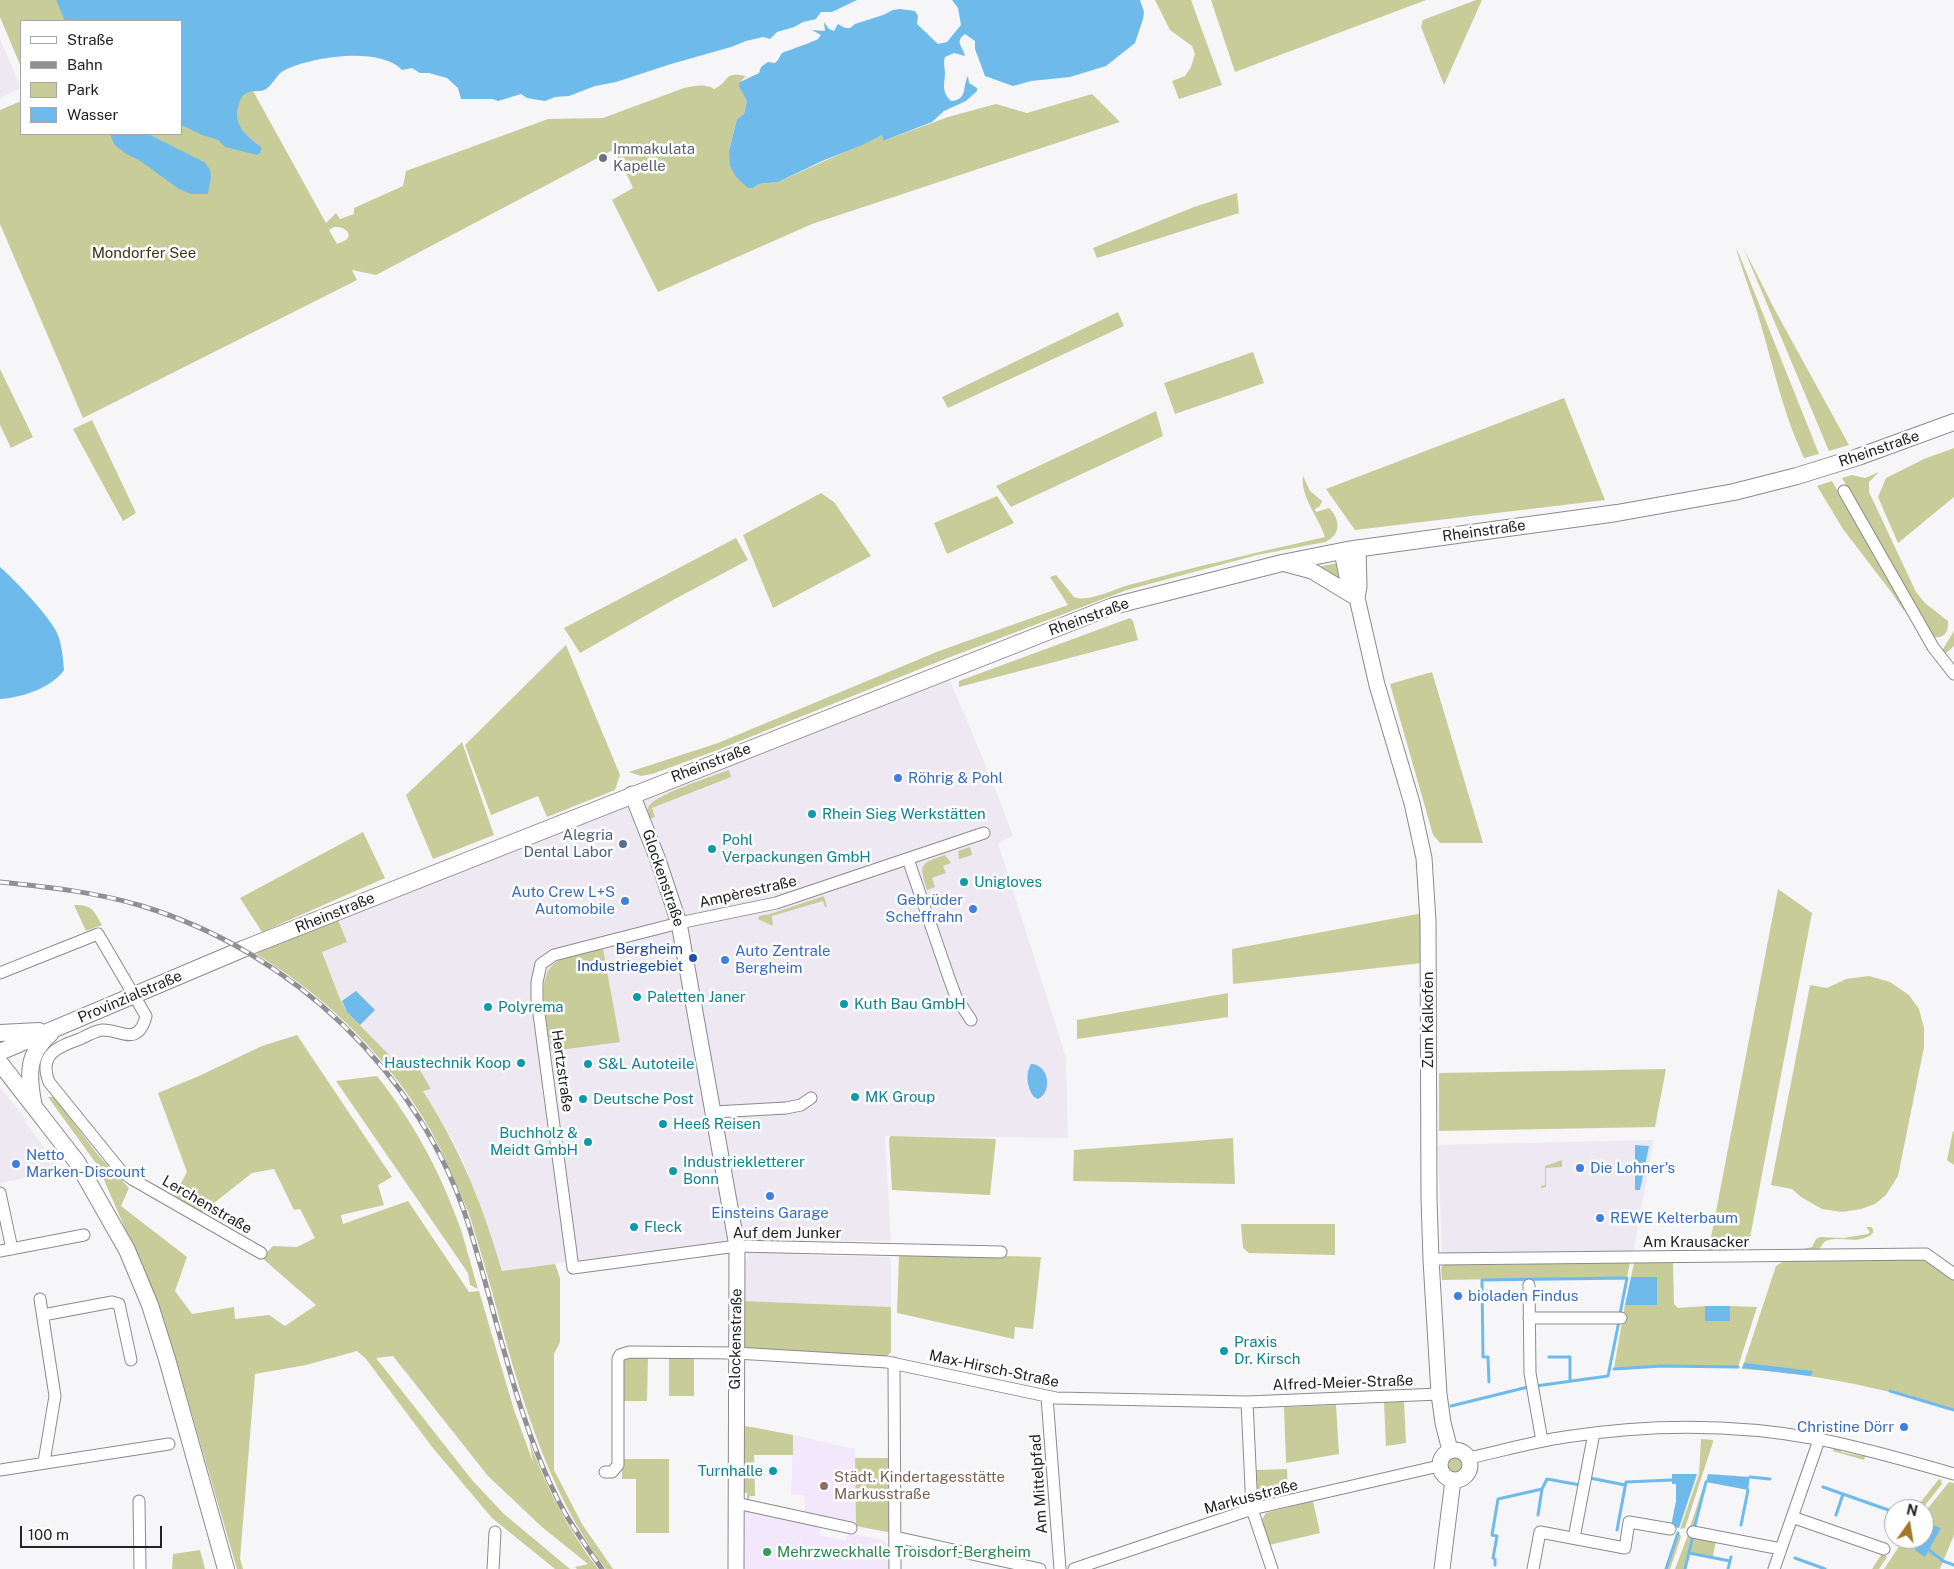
<!DOCTYPE html>
<meta charset="utf-8">
<style>
body{margin:0}
#map{position:relative;width:1954px;height:1569px;overflow:hidden;background:#f6f5f8;font-family:"Public Sans",sans-serif}
canvas{display:block}
.legend{position:absolute;left:20px;top:20px;width:162px;height:115px;box-sizing:border-box;background:#fff;border:1px solid #a7a7a7;margin:0;padding:6px 9px;list-style:none;font-size:15px;color:#222223}
.legend li{display:flex;align-items:center;gap:10px;height:25px}
.legend b{width:25px;border:1px solid #a7a7a7}
.north{position:absolute;left:1884px;top:1499px;width:50px;height:50px;box-sizing:border-box;background:#fff;border:1px solid #a7a7a7;border-radius:50%;rotate:13deg;font-size:14px;font-weight:700;line-height:20px;text-align:center;color:#222223}
.north::after{content:'';display:block;margin:auto;width:18px;height:22px;background:#9f7926;clip-path:polygon(50% 0,100% 100%,50% 72%,0 100%)}
.scale{position:absolute;left:20px;top:1526px;width:142px;height:22px;box-sizing:border-box;border:2px solid #222223;border-top:0;padding-left:6px;font-size:15px;line-height:18px;white-space:nowrap;color:#222223;-webkit-text-stroke:4px #fff;paint-order:stroke}
</style>
<div id="map">
<canvas width="1954" height="1569"></canvas>
<ul class="legend">
<li><b style="height:6px;background:#fff"></b>Straße</li>
<li><b style="height:6px;background:#908f91"></b>Bahn</li>
<li><b style="height:14px;background:#c8cc99"></b>Park</li>
<li><b style="height:14px;background:#6ebbeb"></b>Wasser</li>
</ul>
<div class="north">N</div>
<div class="scale">100 m</div>
</div>
<script>
const ctx = document.querySelector('canvas').getContext('2d');
ctx.lineJoin = 'round';
function paint(path, color) {
  ctx.fillStyle = color;
  ctx.fill(path, 'evenodd');
}
function trace(path, color, width, dash) {
  ctx.strokeStyle = color;
  ctx.lineWidth = width;
  ctx.lineCap = dash ? 'butt' : 'round';
  ctx.setLineDash(dash || []);
  ctx.stroke(path);
}
function label(font, color, halo, rows, align = 'center') {
  ctx.font = font + ' "Public Sans",sans-serif';
  ctx.lineWidth = 5;
  ctx.setLineDash([]);
  ctx.textBaseline = 'middle';
  ctx.strokeStyle = halo;
  ctx.fillStyle = color;
  for (const [text, x, y, turn = 0] of rows) {
    ctx.save();
    ctx.translate(x, y);
    ctx.rotate((+turn || 0) * Math.PI / 180);
    ctx.textAlign = isNaN(turn) ? turn : align;
    if (halo) ctx.strokeText(text, 0, 0);
    ctx.fillText(text, 0, 0);
    ctx.restore();
  }
}
const built = new Path2D(`
 M0,39L21,88L0,98Z
 M949,678L993,783L1013,836L998,843L1066,1058L1068,1138L885,1136L891,1241H815L803,1255L889,1257L891,1260V1307L743,1301V1265L749,1254L649,1251L502,1271L488,1226L463,1161L452,1139L423,1091L431,1089L401,1067L347,1012L340,999L322,952L346,942L338,920Z
 M0,1088L27,1120L25,1122L61,1170L0,1183Z
 M1654,1140L1633,1254L1442,1253L1438,1145Z`);
const education = new Path2D(`
 M793,1435L855,1449L856,1526L805,1514L804,1495L791,1494Z
 M748,1510L821,1526L819,1535L846,1541L849,1533L884,1540L889,1545V1569H743L742,1514Z`);
const green = new Path2D(`
 M0,0H241L211,15L326,223L336,213L340,219L354,214V208L403,186L406,171L548,119L603,118L684,88C694,86 705,83 714,89C730,82 722,71 746,76L740,82L747,101L744,114L737,119L729,151L753,188L759,184L778,182L882,135L883,141L948,117L996,104L1027,113L1092,94L1120,122L812,224L658,292L612,200L633,188L622,164L613,150L376,275L352,270L357,280L83,418L0,224V110L21,101V134H181V21H21V67L0,17ZM334,227C341,227 347,228 349,236L346,240L337,244L329,230Z
 M1155,0H1191L1222,85L1179,99L1172,81L1185,76L1191,67L1195,54L1192,46L1170,30Z
 M1211,0H1426L1235,72Z
 M1476,0H1482L1444,85L1421,27L1423,20Z
 M1237,193L1239,213L1097,258L1093,248L1194,207Z
 M1743,247L1776,312L1849,445L1829,451Z
 M1736,249L1739,254L1819,454L1804,458C1782,411 1773,364 1758,315C1751,293 1743,272 1736,249Z
 M1118,312L1124,326L948,408L942,397Z
 M1253,352L1264,383L1175,414L1164,383Z
 M0,369L33,437L11,448L0,425Z
 M1564,398L1605,500L1355,530L1326,489Z
 M1156,411L1163,436L1011,507L996,486Z
 M92,420L136,513L123,521L73,429Z
 M1954,448V497L1898,543L1878,497L1886,478L1924,459Z
 M1879,472L1869,482V492L1916,592L1925,603L1948,621C1949,632 1944,639 1933,637L1842,478L1852,475L1865,478Z
 M1303,476L1310,491L1322,501L1320,506L1315,509L1316,512L1329,508C1341,520 1341,535 1325,542L1257,555L1127,590L945,659L715,751L652,774L641,776L629,772L718,743L939,651L1068,605L1050,577L1056,575L1074,597C1088,603 1114,589 1129,585C1194,567 1259,552 1325,537C1319,517 1300,497 1303,476Z
 M1832,481L1906,609L1904,611L1892,593L1843,529L1817,486Z
 M821,493L834,502L871,556L773,608L743,535Z
 M997,496L1014,523L947,554L934,523Z
 M736,538L748,560L673,600L580,653L564,628Z
 M1337,563L1344,583L1318,567Z
 M1130,618L1133,621L1138,640L959,687V681Z
 M1954,631V646L1945,654L1943,649Z
 M566,645L620,775L615,790L547,817L538,796L491,815L465,745Z
 M1432,672L1483,843H1440L1433,835L1390,684Z
 M462,742L494,835L433,859L406,795Z
 M729,770L731,777L652,808L655,817L650,819C648,815 646,812 648,808C652,795 714,776 729,770Z
 M363,832L385,878L262,932L240,898Z
 M970,847L972,855L959,859L958,851Z
 M945,855L951,863L943,866L946,873L932,878L935,887L927,890C919,864 919,864 945,855Z
 M1778,889L1812,913L1747,1253H1708Z
 M824,896L827,907H825L823,901L772,916L773,926L758,919L759,916L770,914Z
 M74,905C92,905 93,909 102,925L86,931Z
 M1423,913L1422,963L1233,984L1232,949Z
 M338,920L347,942L322,952L340,999L347,1012L401,1067L417,1065L431,1089L423,1091C461,1151 482,1203 502,1271L555,1264L560,1278V1342L554,1354V1470L582,1524L613,1569H606C528,1466 508,1334 469,1214C459,1190 449,1167 438,1144C399,1068 329,997 256,954L263,950Z
 M603,949L620,1042L552,1051C548,1027 532,975 558,961C571,954 589,952 603,949Z
 M1869,976L1890,982L1909,995L1919,1009L1924,1028V1047L1898,1176L1886,1195L1875,1204L1861,1209L1842,1212L1822,1209L1801,1197L1792,1189L1771,1185L1810,985L1827,988L1846,979Z
 M1228,993V1017L1077,1039V1020Z
 M297,1035L392,1177L378,1185L384,1205L341,1215L343,1224L408,1201L469,1292L479,1291L514,1410L533,1462L529,1440C545,1486 568,1530 598,1569H577L575,1567L588,1564L542,1527L488,1476L393,1356L376,1358L472,1480L504,1514L570,1569H555L492,1518L433,1448L366,1359L357,1351L306,1365L255,1374L240,1559L243,1569H237L174,1353L127,1233L98,1166L48,1097H54L98,1155L129,1188L121,1206L187,1257L175,1291L192,1314L234,1307L235,1319L269,1315L285,1326L316,1305L262,1258L273,1246L297,1247L315,1238L300,1209L294,1210L274,1169L252,1173L200,1214L172,1200L187,1172L158,1093L199,1076L262,1046Z
 M1666,1069L1655,1127L1439,1131V1073Z
 M377,1076C414,1123 441,1173 461,1230C467,1249 472,1269 478,1289L470,1285L468,1273L336,1081Z
 M1953,1131L1954,1132V1165L1947,1160Z
 M891,1136L996,1139L990,1195L892,1190L889,1139Z
 M1233,1138L1235,1184L1073,1181L1074,1150Z
 M1562,1160V1167L1546,1168V1187L1541,1188V1186L1545,1185V1166Z
 M1241,1224H1335V1255L1249,1253L1243,1248Z
 M1866,1227H1871L1873,1229V1233C1859,1246 1839,1235 1826,1241C1822,1243 1821,1248 1818,1251H1803V1249L1812,1247L1816,1239L1820,1237L1843,1238L1868,1234L1870,1232Z
 M899,1253L1041,1257L1033,1329L1015,1327L1014,1339L897,1313Z
 M1927,1259L1954,1277V1409L1891,1390L1890,1392C1841,1380 1792,1372 1742,1369L1776,1266L1784,1261Z
 M1630,1263L1627,1277L1442,1280L1441,1268L1443,1265Z
 M1634,1263H1673L1674,1304L1678,1308L1705,1306V1321H1730V1306L1757,1307L1738,1367L1680,1365L1614,1368L1625,1305H1657V1277H1631Z
 M743,1301L891,1307V1352L884,1359L744,1350Z
 M627,1357H648L647,1401H621L622,1360Z
 M669,1357H694V1396H669Z
 M1384,1402H1404L1406,1443L1386,1446Z
 M1336,1405L1339,1454L1286,1463L1284,1407Z
 M746,1426L793,1435V1455H754L755,1496H750L749,1499L747,1500V1493H744V1427Z
 M1701,1439L1713,1440V1442L1685,1528L1680,1529L1699,1474Z
 M1834,1447L1841,1449V1452L1862,1456L1863,1454H1866L1864,1460L1833,1451Z
 M1448 1465a7 7 0 1 1 14 0a7 7 0 1 1-14 0Z
 M855,1458H888L889,1531L887,1532L856,1526Z
 M622,1459H669V1533H636V1479H622Z
 M1287,1469L1288,1496L1266,1501L1257,1495L1256,1470Z
 M1939,1479L1941,1480L1942,1484L1922,1509H1915Z
 M1705,1482L1694,1529L1690,1527Z
 M1949,1482L1954,1483V1535L1940,1569H1884L1904,1539H1924V1513Z
 M1313,1501L1320,1533L1269,1545L1261,1521L1266,1513Z
 M1679,1533L1681,1537L1670,1569H1667Z
 M1688,1535L1692,1536L1684,1569H1675Z
 M1694,1536L1716,1540L1713,1557L1690,1553Z
 M200,1550L205,1569H172L173,1554Z
 M1883,1552L1887,1557L1879,1569H1872Z`);
const water = new Path2D(`
 M56,0H857L832,12H821L816,19L803,22L794,27L777,32L770,39L763,37L746,41L731,47L671,64L616,82L595,86L569,96L555,97L545,101L527,98L521,94L498,101L493,99H461L458,88L447,78L429,73H420L412,68L402,70C379,46 312,57 285,70C276,74 274,84 266,89C260,93 251,89 245,94C240,97 240,102 238,107C233,126 248,137 261,147V152L257,155L225,147L218,140L202,135L181,125V21H65Z
 M952,0H1140L1144,12L1143,19L1135,43L1106,66L1070,77L1031,81L1013,86L985,76L975,49V41L965,34C954,42 963,46 965,56L954,53L945,57C943,63 945,68 945,74C944,86 942,92 951,101C968,100 962,87 968,76L969,83L977,88V91L966,101L944,111L932,122L883,141L882,135L862,145L822,161L778,182L759,184L753,188H748L736,177L730,166L729,151L737,119L744,114L747,101L739,86L740,82L759,73L761,67L768,62L775,63C779,60 779,57 782,53C784,52 813,42 818,39L821,35L812,30L825,31L824,22L829,29L834,31L838,24L845,28H850L855,24L883,15L893,10L900,9L915,11L918,16L917,24L938,44L947,42L961,25L958,8Z
 M110,134H148L204,162C215,172 210,180 208,194H191L179,189L139,160L126,154L114,144Z
 M0,567C14,579 52,619 58,635C62,646 63,658 64,670C52,688 20,698 0,699Z
 M356,991L375,1010L360,1025L347,1012L342,1001Z
 M1031,1064C1049,1064 1053,1092 1038,1099L1034,1097C1027,1088 1025,1074 1031,1064Z
 M1635,1145L1649,1146L1640,1190H1635Z
 M1631,1277H1657V1305H1625Z
 M1705,1306H1730V1321H1705Z
 M1744,1363L1813,1371L1811,1376L1742,1368Z
 M1672,1474H1697L1679,1528L1671,1526L1676,1501V1484H1672Z
 M1708,1474L1750,1477L1748,1490L1706,1482Z
 M1933,1525L1941,1528L1925,1557L1915,1550Z`);
const stream = new Path2D(`
 M1549,1357H1570V1380
 M1614,1369L1662,1366L1738,1367
 M1489,1382L1488,1357H1483L1482,1280L1627,1278L1620,1314
 M1536,1386L1608,1376L1619,1321
 M1890,1391L1954,1410
 M1451,1406L1528,1387
 M1750,1477L1770,1479
 M1590,1478L1625,1485
 M1823,1487L1894,1512
 M1538,1515L1542,1489L1547,1479L1580,1485
 M1836,1515L1843,1494
 M1924,1523L1932,1526
 M1741,1525L1748,1490
 M1694,1529L1706,1482
 M1617,1530L1626,1482L1672,1480
 M1929,1550L1943,1561L1954,1565
 M1689,1553L1730,1561
 M1795,1558L1825,1569
 M1495,1565V1559L1493,1558L1497,1536L1492,1535L1498,1499L1542,1489
 M1666,1569L1678,1533
 M1685,1569L1693,1536
 M1728,1569L1731,1557`);
const minor = new Path2D(`
 M1844,491L1933,647L1954,674
 M984,833L776,903L679,923L554,955L541,964L537,982V999L573,1268L737,1246L1001,1252
 M908,859L949,978L956,997L971,1020
 M0,973L98,934L146,1016C138,1048 120,1029 102,1030C95,1031 86,1036 80,1039C58,1047 38,1054 49,1082L121,1171L132,1179L261,1253
 M714,1112L786,1108L801,1105L811,1098
 M0,1193L12,1249
 M0,1251L84,1235
 M1431,1260L1438,1259L1926,1254L1954,1274
 M1529,1285L1530,1373L1542,1441
 M40,1299L55,1396L44,1462
 M43,1315L112,1302L119,1304L131,1360
 M1529,1318H1621
 M894,1363L895,1569
 M1047,1397L1060,1569
 M1247,1402L1252,1509L1272,1569
 M1469,1458C1501,1451 1532,1442 1565,1437C1648,1424 1736,1424 1818,1439C1864,1448 1909,1461 1954,1474
 M0,1470L169,1444
 M605,1472H612L618,1465V1359L620,1355L629,1352L736,1353L887,1362L1056,1398L1247,1402L1439,1394
 M139,1501L140,1569
 M736,1503L851,1528
 M1792,1517L1884,1549
 M1693,1532L1781,1549
 M895,1537L1040,1569
 M1574,1538L1594,1433
 M493,1569L495,1532
 M1074,1569L1252,1509L1439,1466
 M1533,1569L1540,1532L1625,1548L1629,1522L1670,1529
 M1774,1569L1819,1440`);
const tertiary = new Path2D(`
 M1342,551L1348,582L1357,598L1377,685L1412,803L1424,858L1428,921L1429,1198L1431,1260L1439,1394L1443,1423L1450,1450
 M1282,563L1312,571L1355,597
 M1357,598L1359,586L1358,548
 M632,794L658,860L679,923L737,1246L736,1569
 M1440 1465a15 15 0 1 1 30 0a15 15 0 1 1-30 0Z
 M1442,1569L1453,1480`);
const secondary = new Path2D(`
 M0,1033L39,1031
 M0,1052L243,949L1113,606L1282,563L1347,550L1617,513L1734,492L1797,476L1858,457L1954,422
 M0,1063L77,1162L127,1250L150,1305L167,1359L226,1569
 M33,1102C28,1074 27,1054 50,1034`);
const rail = new Path2D(`
 M0,882C48,887 96,892 142,906C293,952 420,1073 468,1223C497,1315 515,1416 559,1502C571,1526 587,1547 602,1569`);
const markers = [
 [603,158,5,"#6b7280"],
 [898,778,5,"#3f7fe0"],
 [812,814,5,"#0f9aa8"],
 [623,844,5,"#5c6f8a"],
 [712,849,5,"#0f9aa8"],
 [964,882,5,"#0f9aa8"],
 [625,901,5,"#3f7fe0"],
 [973,909,5,"#3f7fe0"],
 [693,958,5,"#1a4fb4"],
 [725,960,5,"#3f7fe0"],
 [637,997,5,"#0f9aa8"],
 [844,1004,5,"#0f9aa8"],
 [488,1007,5,"#0f9aa8"],
 [521,1063,5,"#0f9aa8"],
 [588,1064,5,"#0f9aa8"],
 [855,1097,5,"#0f9aa8"],
 [583,1099,5,"#0f9aa8"],
 [663,1124,5,"#0f9aa8"],
 [588,1142,5,"#0f9aa8"],
 [16,1164,5,"#3f7fe0"],
 [1580,1168,5,"#3f7fe0"],
 [673,1171,5,"#0f9aa8"],
 [770,1196,5,"#3f7fe0"],
 [1600,1218,5,"#3f7fe0"],
 [634,1227,5,"#0f9aa8"],
 [1458,1296,5,"#3f7fe0"],
 [1224,1351,5,"#0f9aa8"],
 [1904,1427,5,"#3f7fe0"],
 [773,1471,5,"#0f9aa8"],
 [824,1486,5,"#8d6e63"],
 [767,1552,5,"#2e9e5b"]
];
const worshipNames = [
 ["Immakulata",613,149],
 ["Kapelle",613,166]
];
const parkNames = [
 ["Mondorfer See",144,253]
];
const streetNames = [
 ["Rheinstraße",1879,449,-19],
 ["Rheinstraße",1484,531,-8],
 ["Rheinstraße",1089,617,-20],
 ["Rheinstraße",711,763,-21],
 ["Glockenstraße",663,878,71],
 ["Ampèrestraße",748,892,-13],
 ["Rheinstraße",335,913,-22],
 ["Provinzialstraße",130,997,-23],
 ["Zum Kalkofen",1428,1020,-90],
 ["Hertzstraße",562,1071,82],
 ["Lerchenstraße",207,1205,30],
 ["Auf dem Junker",787,1233],
 ["Am Krausacker",1696,1242],
 ["Glockenstraße",736,1339,-89],
 ["Max-Hirsch-Straße",994,1369,12],
 ["Alfred-Meier-Straße",1343,1383,-2],
 ["Am Mittelpfad",1039,1484,-94],
 ["Markusstraße",1251,1497,-15]
];
const shopNames = [
 ["Röhrig & Pohl",908,778],
 ["Auto Crew L+S",615,892,"right"],
 ["Automobile",615,909,"right"],
 ["Gebrüder",963,900,"right"],
 ["Scheffrahn",963,917,"right"],
 ["Auto Zentrale",735,951],
 ["Bergheim",735,968],
 ["Netto",26,1155],
 ["Marken-Discount",26,1172],
 ["Die Lohner's",1590,1168],
 ["Einsteins Garage",770,1213,"center"],
 ["REWE Kelterbaum",1610,1218],
 ["bioladen Findus",1468,1296],
 ["Christine Dörr",1894,1427,"right"]
];
const cultureNames = [
 ["Rhein Sieg Werkstätten",822,814],
 ["Pohl",722,840],
 ["Verpackungen GmbH",722,857],
 ["Unigloves",974,882],
 ["Paletten Janer",647,997],
 ["Kuth Bau GmbH",854,1004],
 ["Polyrema",498,1007],
 ["Haustechnik Koop",511,1063,"right"],
 ["S&L Autoteile",598,1064],
 ["MK Group",865,1097],
 ["Deutsche Post",593,1099],
 ["Heeß Reisen",673,1124],
 ["Buchholz &",578,1133,"right"],
 ["Meidt GmbH",578,1150,"right"],
 ["Industriekletterer",683,1162],
 ["Bonn",683,1179],
 ["Fleck",644,1227],
 ["Praxis",1234,1342],
 ["Dr. Kirsch",1234,1359],
 ["Turnhalle",763,1471,"right"]
];
const serviceNames = [
 ["Alegria",613,835],
 ["Dental Labor",613,852]
];
const transitNames = [
 ["Bergheim",683,949],
 ["Industriegebiet",683,966]
];
const educationNames = [
 ["Städt. Kindertagesstätte",834,1477],
 ["Markusstraße",834,1494]
];
const leisureNames = [
 ["Mehrzweckhalle Troisdorf-Bergheim",777,1552]
];
paint(built, '#ede8f2');
paint(education, '#f2e7fb');
paint(green, '#c8cc99');
paint(water, '#6ebbeb');
trace(stream, '#6ebbeb', 3);
trace(minor, '#8b8a8d', 13);
trace(tertiary, '#8b8a8d', 17);
trace(secondary, '#8b8a8d', 18);
trace(minor, '#fff', 11);
trace(tertiary, '#fff', 15);
trace(secondary, '#fff', 16);
trace(rail, '#908f91', 5);
trace(rail, '#fff', 3, [9]);
for (const [x, y, r, color] of markers) {
  const dot = new Path2D();
  dot.arc(x, y, r, 0, 2 * Math.PI);
  ctx.fillStyle = color;
  ctx.fill(dot);
  trace(dot, '#fff', 2);
}
label('15px', '#5b616d', '#fff', worshipNames, 'left');
label('15px', '#363816', '#fff', parkNames);
label('15px', '#222223', '#fff', streetNames);
label('15px', '#366cbe', '#fff', shopNames, 'left');
label('15px', '#0d838f', '#fff', cultureNames, 'left');
label('15px', '#4e5e75', '#fff', serviceNames, 'right');
label('15px', '#164399', '#fff', transitNames, 'right');
label('15px', '#785e54', '#fff', educationNames, 'left');
label('15px', '#27864d', '#fff', leisureNames, 'left');
</script>
